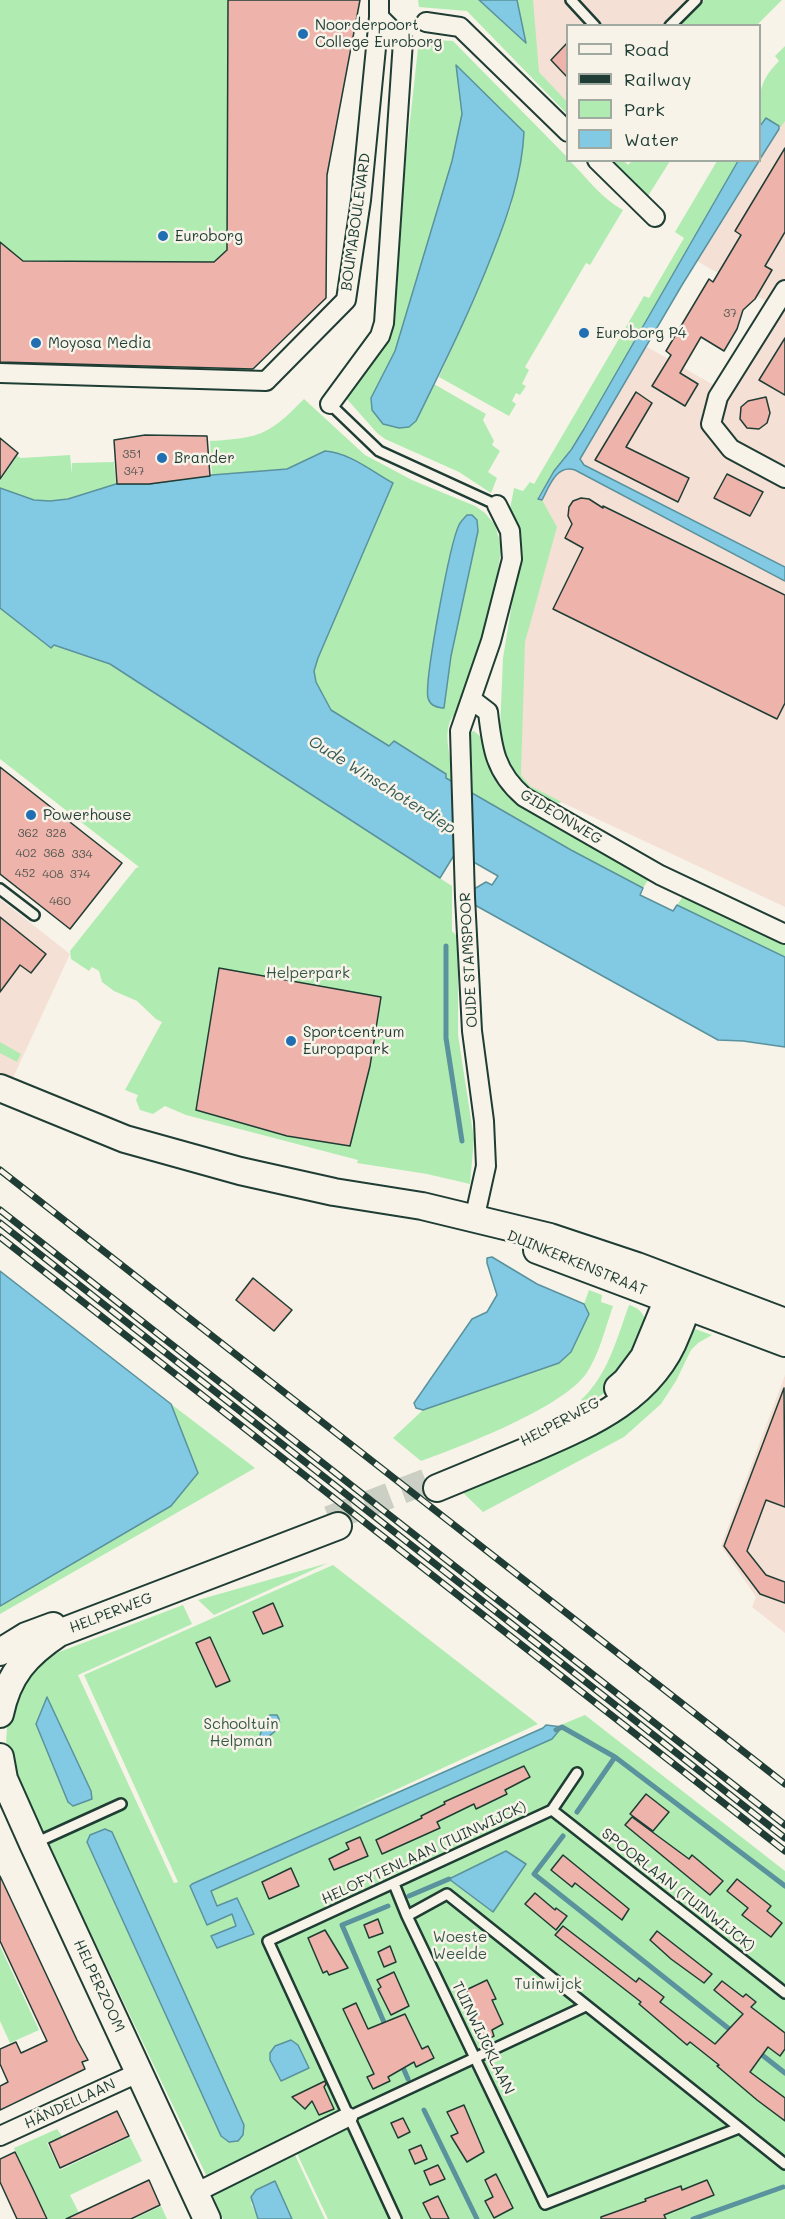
<!DOCTYPE html>
<meta charset="utf-8">
<style>
body{margin:0}
#map{position:relative;width:785px;height:2219px;overflow:hidden;background:#f7f3e8;font-family:Mali,sans-serif}
canvas{display:block}
.legend{position:absolute;left:566px;top:24px;width:195px;height:138px;box-sizing:border-box;background:#f7f3e8;border:2px solid #a1aaa0;margin:0;padding:8px 10px;list-style:none;font-size:18px;color:#1f3d34}
.legend li{display:flex;align-items:center;gap:12px;height:30px}
.legend b{width:30px;border:2px solid #a1aaa0}
</style>
<div id="map">
<canvas width="785" height="2219"></canvas>
<ul class="legend">
<li><b style="height:8px;background:#f7f3e8"></b>Road</li>
<li><b style="height:8px;background:#1f3d34"></b>Railway</li>
<li><b style="height:16px;background:#b0ecb1"></b>Park</li>
<li><b style="height:16px;background:#82cae3"></b>Water</li>
</ul>
</div>
<script>
const ctx = document.querySelector('canvas').getContext('2d');
ctx.lineJoin = 'round';
function paint(path, color) {
  ctx.fillStyle = color;
  ctx.fill(path, 'evenodd');
}
function trace(path, color, width, dash) {
  ctx.strokeStyle = color;
  ctx.lineWidth = width;
  ctx.lineCap = dash ? 'butt' : 'round';
  ctx.setLineDash(dash || []);
  ctx.stroke(path);
}
function label(font, color, halo, rows, align = 'center') {
  ctx.font = font + ' Mali,sans-serif';
  ctx.lineWidth = 5;
  ctx.setLineDash([]);
  ctx.textBaseline = 'middle';
  ctx.strokeStyle = halo;
  ctx.fillStyle = color;
  for (const [text, x, y, turn = 0] of rows) {
    ctx.save();
    ctx.translate(x, y);
    ctx.rotate((+turn || 0) * Math.PI / 180);
    ctx.textAlign = isNaN(turn) ? turn : align;
    if (halo) ctx.strokeText(text, 0, 0);
    ctx.fillText(text, 0, 0);
    ctx.restore();
  }
}
const built = new Path2D(`
 M522,0H713L685,25L568,26L567,106L533,70Z
 M785,112V907L529,787L521,775L523,642L540,499L552,478L642,344L717,387L767,302L692,258L752,161L760,160V147Z
 M0,899L70,954L7,1091L0,1087Z
 M785,1375V1633L752,1607L756,1597L721,1546Z`);
const green = new Path2D(`
 M0,0H360L327,175L326,298L252,370L0,365Z
 M418,0H479L525,42L517,0H533L539,72L567,102V114L467,11L419,7Z
 M705,0H782L757,25H679Z
 M419,39L453,41L567,157L568,160L570,161C588,179 601,198 623,210L590,265L586,263L525,367L529,370L522,384L526,386L520,395L516,393L512,401L516,404L509,416L439,377L478,291L511,206L523,144L457,66L462,114L452,161L395,351L371,398L416,421L434,384L486,414L483,420L494,441L492,445L500,451L488,472L497,478L491,493L459,472L385,439L377,433L346,398L387,330Z
 M785,46V121L781,127L766,118L760,126C760,96 756,84 779,61L775,56Z
 M613,161H624L628,165L632,161H670L648,196Z
 M717,161H738L584,429L538,497V499L542,500L557,527L525,642L521,775L530,786L562,802L552,805L517,784L504,754L500,729L503,658L521,548L517,525L510,509L514,488L523,491L530,482L534,484L644,296L649,298L684,238L675,232Z
 M304,399L365,455L412,480L475,506L485,513L495,525L500,542L501,551L484,655L459,711C437,725 453,762 454,782L446,778V774L394,741L389,746L331,710L316,682L314,671L318,658V454L287,469L212,475L210,441C260,438 269,435 304,399ZM478,531L451,656L444,707L428,701L427,690L429,670Z
 M70,455L72,474V463L114,462L116,484C92,494 63,504 37,500C24,498 12,492 0,488V481L17,456L21,458Z
 M0,608L51,648L54,645L110,664L452,886V931L458,937V1035L474,1139L470,1184L427,1174L357,1163L358,1160L186,1115L165,1106L153,1114L140,1110L136,1100L138,1095L125,1090L162,1022L156,1019L137,1001L114,991L102,982L99,971L92,967L89,971L71,959L70,951L136,868L139,867L0,759Z
 M474,731L481,737L485,755L496,777L650,877L643,888L571,850L469,791L467,734Z
 M684,895L785,943V957L677,905Z
 M0,1042L21,1054L17,1062L0,1053Z
 M589,1290L602,1295L601,1302L613,1306C605,1329 599,1355 586,1374C560,1409 462,1446 421,1461L393,1438L423,1410L559,1363L589,1314L584,1304Z
 M629,1305C643,1309 645,1317 648,1330L608,1391L584,1406L581,1400C608,1375 617,1338 629,1305Z
 M695,1329L712,1335L698,1343L691,1350L676,1381L661,1404L624,1437L483,1512L455,1485L592,1431Z
 M171,1404L255,1468L0,1614V1606L171,1506L198,1473Z
 M328,1563L214,1615L198,1600Z
 M333,1565L538,1724L352,1810L585,1715L785,1871V2219H328L291,2141L217,2177H207L12,1768L6,1742L8,1715L28,1674L46,1657L183,1605L192,1624L78,1675L174,1883L178,1882L84,1675ZM47,1698L91,1790V1799L43,1709ZM91,1835L221,2136L87,1843Z
 M0,1946L39,2030L10,2043L0,2021Z
 M57,2129L62,2136L47,2143L60,2170L130,2137L142,2161L70,2195L82,2219H48L14,2148Z
 M295,2155L325,2219H292L275,2181L251,2203L258,2219H223L212,2194Z
 M161,2206L167,2219H134Z`);
const water = new Path2D(`
 M479,0H517L526,43Z
 M456,65L524,132C522,175 508,215 492,255C470,312 443,366 416,421L409,427L399,428L383,424L372,410L371,398L395,351L452,161L462,114Z
 M766,118L779,126V129L760,159V126Z
 M738,161H759L682,285L580,459L584,465L785,567V581L575,470C556,464 549,487 542,500L538,499L554,471L571,450L584,429Z
 M325,451C348,452 373,472 393,483L318,658L314,671L316,682L331,710L389,746L394,741L446,774V778L571,850L643,888L640,895L673,911L677,905L785,957V1047L743,1041L718,1040L473,904L474,889L486,882L492,885L498,876L456,852L440,878L110,664L54,645L51,648L0,608V488L34,500L50,501L68,499L116,484H149L212,475L287,469Z
 M467,515H472L477,520L478,531L451,656L444,708H442C435,707 430,705 428,698C424,682 450,543 459,525C461,521 464,518 467,515Z
 M492,1257L537,1284L584,1304L589,1314L571,1352L559,1363L423,1410L416,1408L414,1403L472,1319L487,1312L497,1295L487,1263V1258Z
 M0,1271L171,1404L198,1473L171,1506L0,1606Z
 M47,1697L91,1791L92,1799L73,1806L68,1802L36,1724Z
 M270,1715H277C285,1726 272,1735 262,1740L260,1735L265,1721Z
 M546,1725L562,1727L552,1739L211,1891L217,1906L237,1898L254,1934L217,1948L211,1936L236,1926L232,1914L207,1925L190,1886L192,1884L543,1728Z
 M105,1829L112,1832L244,2125L243,2135L238,2141L229,2142L221,2136L87,1842L90,1835Z
 M506,1851L526,1864L493,1912L449,1879Z
 M291,2040L298,2045L309,2068L281,2081L270,2060V2053L275,2046Z
 M275,2181L292,2219H258L251,2197L256,2190Z`);
const stream = new Path2D(`
 M446,946V1038L462,1141
 M556,1730L562,1727L615,1757L785,1886
 M577,1812L615,1757
 M563,1836L534,1874L733,2032
 M409,1896L449,1879
 M386,2027L342,1925L388,1906
 M757,2051L785,2073
 M401,2063L408,2079
 M424,2110L477,2219
 M693,2219L783,2187`);
const building = new Path2D(`
 M228,0H360L327,175L326,298L253,369L0,362V242L23,261L214,262L227,250Z
 M567,43V77L551,60Z
 M785,148V232L765,266L772,270L755,299L743,310L737,329L724,351L701,337L680,373L698,384L685,406L652,386L671,355L666,351L709,279L713,282L741,235L735,231Z
 M785,338V395L759,380Z
 M636,392L652,403L626,447L689,478L678,502L595,460Z
 M766,397L770,413L767,423L759,429L747,428L740,419L741,407L748,401Z
 M145,435L207,436L210,476L149,484H117L114,440Z
 M0,438L18,453L0,479Z
 M727,474L763,492L750,516L714,498Z
 M581,498L589,499L603,508V506L785,595V703L777,719L553,609L583,548L565,538L572,524L568,516L569,507L573,501Z
 M0,767L122,863L70,929L0,874Z
 M0,917L46,954L31,973L20,965L0,992Z
 M219,968L381,997L370,1066L350,1146L287,1136L196,1110Z
 M253,1278L292,1310L274,1331L236,1300Z
 M784,1388L785,1507L766,1500L747,1551L766,1575L785,1582V1603L760,1594L724,1546Z
 M273,1603L283,1626L263,1634L253,1612Z
 M210,1637L230,1681L216,1687L196,1643Z
 M524,1766L530,1777L505,1790L507,1794L476,1809L474,1804L437,1822L440,1828L382,1854L376,1840L422,1818L421,1816L445,1804L444,1802Z
 M646,1794L669,1812L653,1831L630,1814Z
 M632,1817L689,1859L692,1855L723,1881L710,1895L625,1825Z
 M360,1837L368,1856L334,1870L329,1859L349,1849L346,1843Z
 M563,1855L629,1909L622,1920L575,1883L572,1887L551,1870Z
 M291,1868L299,1886L269,1899L262,1882Z
 M0,1876L77,2040L88,2060L82,2062L85,2069L0,2110V2086L8,2082L0,2064V2049L16,2042L21,2053L47,2041L0,1941Z
 M737,1879L771,1906L767,1911L782,1923L771,1937L742,1915L748,1908L727,1891Z
 M535,1893L555,1910L556,1908L567,1916L556,1930L525,1904Z
 M378,1919L383,1933L369,1938L364,1925Z
 M563,1926L636,1982L639,1978L664,1997L660,2002L715,2044L743,2014L714,1990L722,1981L743,1997L746,1994L756,2002L751,2007L785,2033V2049L780,2056L768,2047L750,2072L785,2098V2121L757,2100L717,2066L719,2065L690,2042L687,2045L639,2004L641,2002L555,1935Z
 M325,1930L348,1968L329,1975L327,1971L323,1973L308,1938Z
 M657,1931L712,1974L704,1983L671,1959L650,1940Z
 M390,1946L396,1962L384,1967L378,1952Z
 M394,1972L409,2006L391,2015L378,1989L381,1987L377,1980Z
 M487,1980L496,1999L492,2000L503,2024L492,2030L494,2036L482,2042L461,1998L469,1995L466,1990Z
 M356,2003L368,2029L405,2014L422,2049L428,2046L434,2058L416,2067L414,2062L388,2077L390,2081L373,2089L367,2077L374,2074L343,2009Z
 M325,2081L326,2084L324,2087L334,2109L319,2115L312,2101L305,2109L292,2097Z
 M464,2105L484,2152L467,2162L451,2136L458,2133L447,2112Z
 M117,2111L129,2136L60,2168L49,2143Z
 M403,2118L410,2132L398,2138L391,2123Z
 M421,2145L427,2159L415,2164L409,2150Z
 M15,2152L33,2189L47,2219H17L0,2182V2159Z
 M438,2165L445,2179L430,2185L424,2171Z
 M496,2174L513,2208L494,2218L485,2201L493,2197L485,2180Z
 M149,2180L160,2205L131,2219H66Z
 M707,2180L714,2195L664,2215L666,2219H601V2217L646,2201L645,2199L681,2186L682,2190Z
 M438,2196L449,2219H431L423,2203Z`);
const secondaryTunnel = new Path2D(`
 M329,1519L430,1480`);
const lane = new Path2D(`
 M571,0L595,26
 M670,26L696,0
 M330,404L379,451L497,505
 M0,889L34,915
 M552,1810L785,1993
 M35,1843L121,1804
 M394,1884L407,1916L545,2204L739,2128
 M407,1916L447,1894L785,2164
 M348,2117L586,2006
 M396,2219L268,1941L552,1810L577,1773`);
const street = new Path2D(`
 M426,22L460,27L568,132
 M597,160L655,217
 M785,290L718,397L711,424L731,449L785,478
 M0,373L266,381L346,300L361,200L379,17V0
 M330,404L380,336L384,323L403,41L379,17
 M471,699L488,712C492,748 495,772 524,797L660,875L785,934
 M474,1220L486,1166L484,1121L472,1031L465,897L460,731L491,641L512,559L510,531L497,505
 M0,2136L140,2072
 M195,2193L348,2117`);
const secondary = new Path2D(`
 M0,1088L125,1139L240,1171L334,1192L422,1206L550,1237L637,1266L785,1322
 M537,1250L785,1343
 M618,1388L626,1381L644,1357L668,1299L685,1285
 M437,1488C469,1475 502,1461 534,1448C592,1423 653,1397 677,1333C686,1311 688,1310 685,1285
 M0,1652L26,1636L53,1626
 M0,1714C8,1675 26,1655 59,1633L338,1526
 M0,1757L4,1779L33,1844L207,2219`);
const rail = new Path2D(`
 M0,1170L785,1784
 M0,1210L785,1825
 M0,1223L785,1838
 M0,1237L785,1851`);
const markers = [
 [303,34,6,"#1f6fb2"],
 [163,236,6,"#1f6fb2"],
 [584,333,6,"#1f6fb2"],
 [36,343,6,"#1f6fb2"],
 [162,458,6,"#1f6fb2"],
 [31,815,6,"#1f6fb2"],
 [291,1041,6,"#1f6fb2"]
];
const numberNames = [
 ["37",730,313],
 ["351",132,454],
 ["347",134,471],
 ["362",28,833],
 ["328",56,833],
 ["402",26,853],
 ["368",54,853],
 ["334",82,854],
 ["452",25,873],
 ["408",53,874],
 ["374",80,874],
 ["460",60,901]
];
const poiNames = [
 ["Noorderpoort",315,25],
 ["College Euroborg",315,42],
 ["Euroborg",175,236],
 ["Euroborg P4",596,333],
 ["Moyosa Media",48,343],
 ["Brander",174,458],
 ["Powerhouse",43,815],
 ["Sportcentrum",303,1032],
 ["Europapark",303,1049]
];
const streetNames = [
 ["BOUMABOULEVARD",356,222,-82],
 ["GIDEONWEG",561,817,31],
 ["OUDE STAMSPOOR",469,960,-93],
 ["DUINKERKENSTRAAT",577,1263,22],
 ["HELPERWEG",560,1422,-28],
 ["HELPERWEG",111,1613,-21],
 ["HELOFYTENLAAN (TUINWIJCK)",424,1853,-25],
 ["SPOORLAAN (TUINWIJCK)",678,1890,38],
 ["HELPERZOOM",99,1986,65],
 ["TUINWIJCKLAAN",483,2038,64],
 ["HÄNDELLAAN",70,2104,-25]
];
const parkNames = [
 ["Helperpark",308,973],
 ["Schooltuin",241,1724],
 ["Helpman",241,1741],
 ["Woeste",460,1937],
 ["Weelde",460,1954],
 ["Tuinwijck",548,1984]
];
const waterNames = [
 ["Oude Winschoterdiep",382,785,32]
];
paint(built, '#f4e0d5');
paint(green, '#b0ecb1');
paint(water, '#82cae3');
trace(water, '#5a929d', 1.5);
trace(stream, '#5a929d', 5);
paint(building, '#eeb3aa');
trace(building, '#1f3d34', 1.5);
trace(secondaryTunnel, '#cccfc4', 26, [26, 13]);
trace(lane, '#1f3d34', 14);
trace(street, '#1f3d34', 22);
trace(secondary, '#1f3d34', 30);
trace(lane, '#f7f3e8', 9);
trace(street, '#f7f3e8', 18);
trace(secondary, '#f7f3e8', 26);
trace(rail, '#1f3d34', 7);
trace(rail, '#f7f3e8', 4.5, [14]);
for (const [x, y, r, color] of markers) {
  const dot = new Path2D();
  dot.arc(x, y, r, 0, 2 * Math.PI);
  ctx.fillStyle = color;
  ctx.fill(dot);
  trace(dot, '#f7f3e8', 2);
}
label('12px', '#535a52', null, numberNames);
label('15px', '#1f3d34', '#f7f3e8', poiNames, 'left');
label('15px', '#1f3d34', '#f7f3e8', streetNames);
label('15px', '#355747', '#f7f3e8', parkNames);
label('italic 16px', '#335957', '#f7f3e8', waterNames);
</script>
